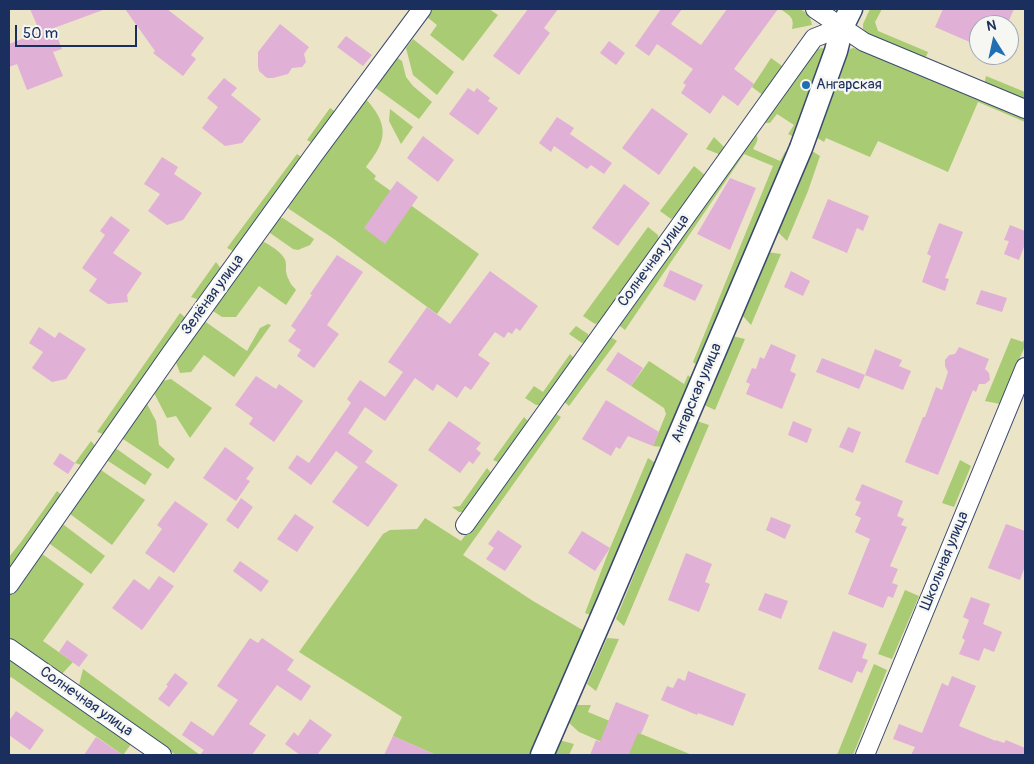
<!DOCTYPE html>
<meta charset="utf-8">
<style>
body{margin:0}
#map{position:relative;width:1034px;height:764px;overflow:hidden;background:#ebe4c6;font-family:Pangolin,sans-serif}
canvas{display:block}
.frame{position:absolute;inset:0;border:10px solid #1b2f5e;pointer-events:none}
.north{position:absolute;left:969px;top:15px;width:50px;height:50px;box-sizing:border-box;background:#f6f6f2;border:1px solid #9ea6b7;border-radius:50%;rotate:350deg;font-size:14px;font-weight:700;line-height:20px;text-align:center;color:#1b2f5e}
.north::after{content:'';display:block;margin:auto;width:18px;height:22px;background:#1f6fb2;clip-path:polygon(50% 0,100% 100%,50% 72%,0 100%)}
.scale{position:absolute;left:15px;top:25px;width:122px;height:22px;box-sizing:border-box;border:2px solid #1b2f5e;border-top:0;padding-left:6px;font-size:15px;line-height:18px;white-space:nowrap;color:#1b2f5e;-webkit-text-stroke:4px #f6f6f2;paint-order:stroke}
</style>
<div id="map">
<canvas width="1034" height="764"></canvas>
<div class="frame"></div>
<div class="north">N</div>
<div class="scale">50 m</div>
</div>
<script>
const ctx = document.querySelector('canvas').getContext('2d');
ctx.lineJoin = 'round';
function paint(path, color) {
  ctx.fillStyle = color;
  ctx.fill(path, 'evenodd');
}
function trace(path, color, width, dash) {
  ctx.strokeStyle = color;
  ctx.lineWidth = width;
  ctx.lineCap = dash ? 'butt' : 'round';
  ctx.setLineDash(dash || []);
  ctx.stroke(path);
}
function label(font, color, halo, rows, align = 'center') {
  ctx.font = font + ' Pangolin,sans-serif';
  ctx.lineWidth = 5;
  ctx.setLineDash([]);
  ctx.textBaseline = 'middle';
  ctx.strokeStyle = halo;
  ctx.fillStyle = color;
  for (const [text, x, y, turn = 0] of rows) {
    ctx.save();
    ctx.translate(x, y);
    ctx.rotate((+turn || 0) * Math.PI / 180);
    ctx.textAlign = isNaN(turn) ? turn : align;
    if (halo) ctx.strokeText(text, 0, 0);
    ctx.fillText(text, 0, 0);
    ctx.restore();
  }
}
const green = new Path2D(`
 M433,9H489L498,15L463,61L430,35L437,25L427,17Z
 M780,9C795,9 809,6 812,25L792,29C795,17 789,15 780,9Z
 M870,9H882L875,22L878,31L928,52L925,59L867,34L863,29V24Z
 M413,39L454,72L437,95L413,75L406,48Z
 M822,48L826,50L796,138L788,134L794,125L777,114L770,123H761L814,52L818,49Z
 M853,48L858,49L1025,116V122L978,102L948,172L878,141L870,157L826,138L824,142L816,137L848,50Z
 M396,57L402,61L406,77L413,86L432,102L419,119L373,86Z
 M771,58L785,68L764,96L752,87Z
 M986,76L1025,92V102L984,85Z
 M364,97C377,111 389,127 379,147C376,154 370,161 366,167L376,176L374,179L479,254L437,314L334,239L289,209L286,204Z
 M330,108L337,113L314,144L307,140Z
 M390,109L413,127L401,144L389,121Z
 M754,135H756C760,140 755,144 753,149L780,161L785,152L788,150L699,367L693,362L773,166L744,154L625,330L616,323Z
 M714,137L726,149L721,155L706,149Z
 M809,149L820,156L808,191L787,241L776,230Z
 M297,154L303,158L238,249L233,251L227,248Z
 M694,166L706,176L681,211L671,219L660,211Z
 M277,218H283L314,239L310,245L298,250L293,249L270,233L268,228Z
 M648,227L658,235L659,240L600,322L595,324L583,316Z
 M259,241C266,242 269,245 274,248C294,263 281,265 289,280C290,284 294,287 296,290L286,305L259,286L236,317H222L210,309Z
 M767,252L781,254L751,325L741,314Z
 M216,262L222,270L200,300L191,297Z
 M180,313L188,320L107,435L97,432Z
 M203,320L247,351L260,328L268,324L271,325L234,377L204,355L191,372L180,373L175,360Z
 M576,326L588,334L589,337L586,342L582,343L569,334Z
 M608,335L617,341L569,406L562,400Z
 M732,336L745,339L715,410L704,405Z
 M1025,337V346L1000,404L985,401L1011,338L1023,342Z
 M570,354L575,359L542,405H536L525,398L534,386L543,392Z
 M649,361L684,384L688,375L693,380L664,447L653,446L666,414L664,408L631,386Z
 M171,379L212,408L190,438L176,416L167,418L153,391L159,382Z
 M146,402L156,421L159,445L175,459L168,469L120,437Z
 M553,412L561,417L463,555L533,601L586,632L534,755H436L393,736L402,717L299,652L383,534L390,530L417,529L425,518L461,541Z
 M524,417L530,423L500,463L493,460Z
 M697,421L709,425L624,626L616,619Z
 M91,441L98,449L85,466L75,463Z
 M114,447L152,474L145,485L105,459Z
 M648,458L657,464L593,616L585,613L610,548Z
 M960,460L971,466L954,507L942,503Z
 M98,468L145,500L112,545L66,511Z
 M487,468L493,475L464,512H459L452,507L460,506Z
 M57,491L63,496L9,575V557L21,542Z
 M60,522L105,556L91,574L46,541Z
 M38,551L84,584L43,641L73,662L61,675L9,638V595Z
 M905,590L919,596L892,659L878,654Z
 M607,638L619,639L596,691L587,684Z
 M9,654L132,743L123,755L11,677L9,680Z
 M874,664L887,670L853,755H837Z
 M83,669L200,755H176L78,689Z
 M577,705H591L588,712L692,755H632L579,732L569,723Z
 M559,740L574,744L569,755H553Z`);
const building = new Path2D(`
 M30,9H103V10L54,28L62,49L53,52L63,76L27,90L17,64L9,67V44L40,32Z
 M125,9H167L204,38L191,55L196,59L183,76L153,53L155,51Z
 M528,9H558L544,28L550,33L519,75L493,56Z
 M661,9H682L671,24L701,45L727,9H778L734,69L754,84L738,106L723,95L710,114L681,93L686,85L683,83L693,69L657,44L649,56L635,46Z
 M943,9H1014L1007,25H979V46L935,27Z
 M280,24L309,47L304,54L306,62L302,67L292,68L288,74L273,78H267L259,71L258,66V52Z
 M346,36L372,55L363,66L337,47Z
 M609,41L625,53L616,65L600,53Z
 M224,78L237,88L231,95L261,119L242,143L225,146L202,128L218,107L207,98Z
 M468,88L474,92L477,88L490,98L488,101L498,108L478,135L449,114Z
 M652,108L688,134L659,175L622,148Z
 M557,117L574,128L570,134L612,163L604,174L591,165L587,169L554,146L551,152L539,143Z
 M423,136L454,160L438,182L407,158Z
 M162,157L178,167L174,174L202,193L183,220L167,225L148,211L160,194L144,184Z
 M730,178L756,188L730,250L697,234Z
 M397,181L418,197L385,244L364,228Z
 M624,184L650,203L618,246L592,228Z
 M828,199L869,216L863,231L857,228L847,253L812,238Z
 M111,216L130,230L113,253L142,273L127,295L128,302L108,304L89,291L97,279L82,268L105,235L100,231Z
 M939,223L963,232L945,278L949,279L945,291L922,282L931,256L927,254Z
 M1010,225L1025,231V244L1019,260L1004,254L1009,241L1004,240Z
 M337,255L363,272L327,325L339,334L314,368L297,356L301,350L288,341L296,330L291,326L312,295L310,294Z
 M670,270L703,285L695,301L663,286Z
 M490,271L538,306L520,331L516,328L512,334L508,332L504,338L495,332L478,355L490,363L471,390L465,386L457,398L437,384L433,391L415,378L385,421L365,407L348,433L373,451L365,462L398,485L368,527L332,502L358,467L336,451L311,485L288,468L297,455L309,463L351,403L347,399L360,380L385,397L403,372L388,362L427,307L450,324Z
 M791,271L810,281L803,296L784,287Z
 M981,290L1007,298L1002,312L976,304Z
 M39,327L55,338L59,332L86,349L66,379L52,382L32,368L43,352L29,343Z
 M771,344L796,355L790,371L796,374L782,409L746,394L750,384L746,382L752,368L756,369L760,357L764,359Z
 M959,347L989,359L985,369L989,373L990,380L985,384H979L976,392L973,390L938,475L905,462L923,417H925L936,387L942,390L948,372L945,366V360L949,355L955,354Z
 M875,349L902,360L899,366L911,371L903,390L865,375Z
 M618,352L643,368L631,386L606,370Z
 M822,358L865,375L859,389L816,372Z
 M256,376L276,389L279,384L303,401L274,442L249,424L253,418L235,405Z
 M606,400L659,432L653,446L628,436L620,449L616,447L611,456L582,439Z
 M449,421L481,443L476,449L481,453L473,464L469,461L460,473L428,450Z
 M793,421L812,429L807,443L788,435Z
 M848,427L861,432L853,453L839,447Z
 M225,447L254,468L246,479L250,481L236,501L203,478Z
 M60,453L75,463L68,474L53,464Z
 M862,484L903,501L897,516L904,519L901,525L907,527L890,566L898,569L892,583L898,585L893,598L888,596L883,608L848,594L870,539L855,532L861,518L855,515L861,502L855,500Z
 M241,498L253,507L238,529L226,520Z
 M175,501L208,524L174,573L145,553L162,529L157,525Z
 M295,514L314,527L297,552L277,539Z
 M771,517L791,525L785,539L766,530Z
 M1006,524L1025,531V566L1020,580L988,568Z
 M498,530L522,546L505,571L486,559L494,548L488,544Z
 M582,531L610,548L595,571L568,553Z
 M686,553L712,564L705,582L710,584L699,612L668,600Z
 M240,561L269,581L261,592L233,571Z
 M159,576L174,586L142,630L112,608L134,579L149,590Z
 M765,593L788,601L781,619L758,610Z
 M971,597L990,604L983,624L1002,632L994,652L984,648L979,661L959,654L965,640L962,638L969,620L963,617Z
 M833,631L867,644L862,658L868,660L862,673L857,671L852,683L818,669Z
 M250,638L258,643L262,638L294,660L287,670L311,686L301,701L277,685L249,724L266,735L252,755H200L204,750L182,735L191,721L213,736L238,700L217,686Z
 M67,640L88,655L79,667L59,652Z
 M688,671L746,694L733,726L698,713L697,715L661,700L667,686L673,688L678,678L685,681Z
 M175,673L188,683L169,707L158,699L168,686L166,685Z
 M952,676L976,686L959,726L996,741V740L1004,743L1006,740L1025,748V755H911L915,747L893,739L899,724L922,733L942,683L948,686Z
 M616,702L649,715L641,734L638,733L629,754L632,755H590L596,740L600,742Z
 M16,711L44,730L30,750L9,735V721Z
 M310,719L332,735L317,755H300L285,744L294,732L298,736Z
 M393,736L436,755H384Z
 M96,737L123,755H84Z`);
const minor = new Path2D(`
 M815,9L864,42L1025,109
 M465,525L814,38L842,27
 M9,585L171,353L313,156L422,9
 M9,648L162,755
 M865,755L1025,367`);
const tertiary = new Path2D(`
 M542,755L607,605L801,148L836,51L842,27L851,9`);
const markers = [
 [806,85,5,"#1f6fb2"]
];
const poiNames = [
 ["Ангарская",816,85]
];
const streetNames = [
 ["Солнечная улица",654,261,-54],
 ["Зелёная улица",213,295,-54],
 ["Ангарская улица",697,393,-67],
 ["Школьная улица",945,561,-68],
 ["Солнечная улица",86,702,35]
];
paint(green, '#a9cb73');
paint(building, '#e1b0d6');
trace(minor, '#3a4a6e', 20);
trace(tertiary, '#3a4a6e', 25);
trace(minor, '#fff', 18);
trace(tertiary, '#fff', 22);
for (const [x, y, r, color] of markers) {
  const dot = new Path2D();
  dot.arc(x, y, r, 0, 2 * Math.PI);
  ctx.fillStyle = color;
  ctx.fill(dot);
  trace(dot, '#f6f6f2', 2);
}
label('15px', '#1b2f5e', '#f6f6f2', poiNames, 'left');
label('15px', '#1b2f5e', '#f6f6f2', streetNames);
</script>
